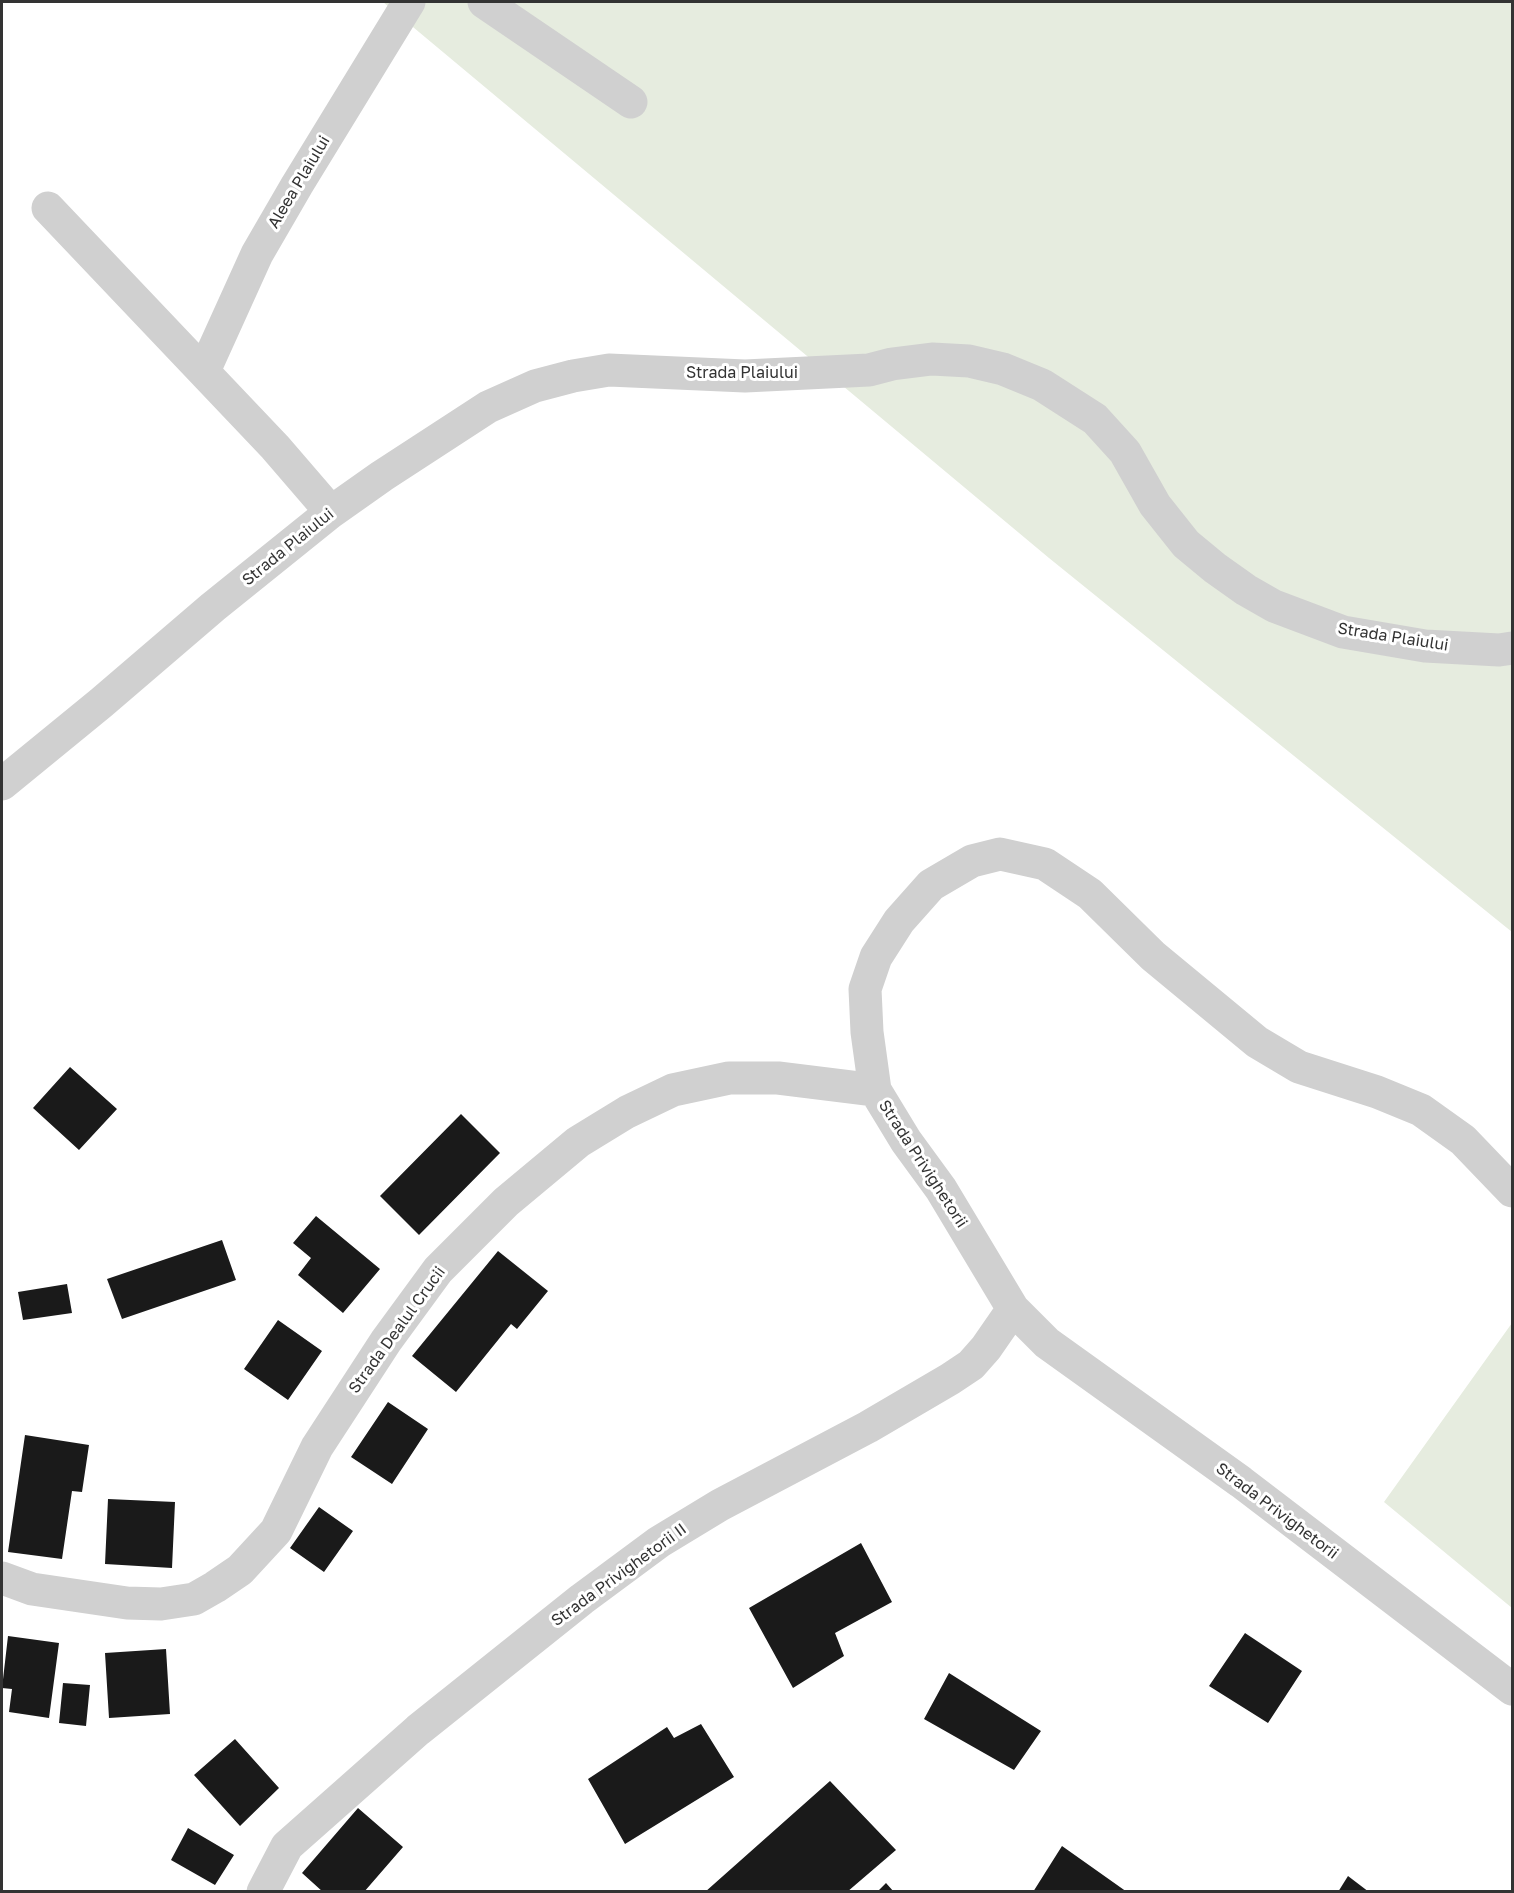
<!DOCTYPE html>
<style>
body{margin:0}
#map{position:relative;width:1514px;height:1893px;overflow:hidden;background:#fff;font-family:"Golos Text",sans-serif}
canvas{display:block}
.frame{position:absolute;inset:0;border:3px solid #333;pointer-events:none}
</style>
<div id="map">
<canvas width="1514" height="1893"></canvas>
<div class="frame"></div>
</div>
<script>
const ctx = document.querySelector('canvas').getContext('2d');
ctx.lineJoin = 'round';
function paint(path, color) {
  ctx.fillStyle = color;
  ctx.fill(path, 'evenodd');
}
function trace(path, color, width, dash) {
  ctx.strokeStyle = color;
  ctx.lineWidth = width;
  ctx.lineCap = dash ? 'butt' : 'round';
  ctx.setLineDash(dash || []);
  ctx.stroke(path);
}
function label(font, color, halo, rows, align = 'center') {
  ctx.font = font + ' "Golos Text",sans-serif';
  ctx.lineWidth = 6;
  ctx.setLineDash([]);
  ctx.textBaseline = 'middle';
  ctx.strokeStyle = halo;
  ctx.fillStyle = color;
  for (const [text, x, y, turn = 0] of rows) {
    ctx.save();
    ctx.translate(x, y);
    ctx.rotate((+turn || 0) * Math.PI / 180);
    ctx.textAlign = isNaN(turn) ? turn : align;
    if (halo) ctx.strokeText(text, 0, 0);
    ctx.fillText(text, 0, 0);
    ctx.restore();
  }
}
const green = new Path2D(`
 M383,2H1512V932L1049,558Z
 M1512,1323V1608L1384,1502Z`);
const building = new Path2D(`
 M70,1067L117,1109L79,1150L33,1108Z
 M461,1114L500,1153L419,1235L380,1196Z
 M316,1216L380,1269L343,1313L298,1275L311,1258L293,1243Z
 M222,1240L236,1280L122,1319L107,1279Z
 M498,1251L548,1291L517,1329L511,1324L456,1392L412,1356Z
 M67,1284L72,1313L23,1320L18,1292Z
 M278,1320L322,1351L288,1400L244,1369Z
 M388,1402L428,1429L392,1484L351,1457Z
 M25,1435L89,1445L82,1492L72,1491L62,1559L8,1552Z
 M108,1499L175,1502L172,1568L105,1564Z
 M319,1507L353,1531L324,1572L290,1548Z
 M861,1543L892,1602L835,1633L844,1656L793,1688L749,1608Z
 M1245,1633L1302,1671L1268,1723L1209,1686Z
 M8,1636L59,1643L49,1718L9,1712L12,1689L2,1688Z
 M166,1649L170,1714L109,1718L105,1653Z
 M949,1673L1041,1731L1014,1770L924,1719Z
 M63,1683L90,1685L86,1726L59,1723Z
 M701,1724L734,1777L625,1844L588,1779L667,1727L674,1738Z
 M235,1739L279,1788L240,1826L194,1775Z
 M830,1781L896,1850L847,1892H705Z
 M358,1808L403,1847L364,1892H323L302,1873Z
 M188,1828L234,1855L215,1885L171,1860Z
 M1062,1846L1127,1892H1033Z
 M1348,1876L1369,1892H1338Z
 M886,1883L894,1892H877Z`);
const minor = new Path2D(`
 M484,2L631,102
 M48,208L275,447L331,512
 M204,371L257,254L297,185L409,2
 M2,784L101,703L213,607L331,512L382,476L488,407L535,386L573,376L609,370L745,376L869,370L892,364L932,359L969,361L1003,369L1042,385L1095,419L1125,452L1155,505L1186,544L1215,568L1246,590L1274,606L1343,632L1425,646L1499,650L1512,648
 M1512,1191L1463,1140L1421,1110L1377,1092L1299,1067L1257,1042L1153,956L1090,894L1045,864L1000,854L972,861L931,885L899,921L876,957L865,989L867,1032L875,1090L906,1141L941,1189L1013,1309L1047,1343L1241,1482L1512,1689
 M2,1578L32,1589L127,1603L161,1604L194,1599L215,1587L240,1570L276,1531L317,1447L386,1341L438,1270L506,1202L578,1142L627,1112L673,1090L729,1078H778L875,1090
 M263,1892L287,1846L418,1730L582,1599L659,1542L720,1505L868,1427L950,1379L971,1365L986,1348L1013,1309`);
const streetNames = [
 ["Aleea Plaiului",299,182,-59],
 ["Strada Plaiului",742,373],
 ["Strada Plaiului",288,547,-39],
 ["Strada Plaiului",1393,637,9],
 ["Strada Privighetorii",923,1164,57],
 ["Strada Dealul Crucii",397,1330,-54],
 ["Strada Privighetorii",1277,1511,37],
 ["Strada Privighetorii II",619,1575,-36]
];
paint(green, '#e6ecdf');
paint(building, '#1a1a1a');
trace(minor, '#d0d0d0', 33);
label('16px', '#333', '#fff', streetNames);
</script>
